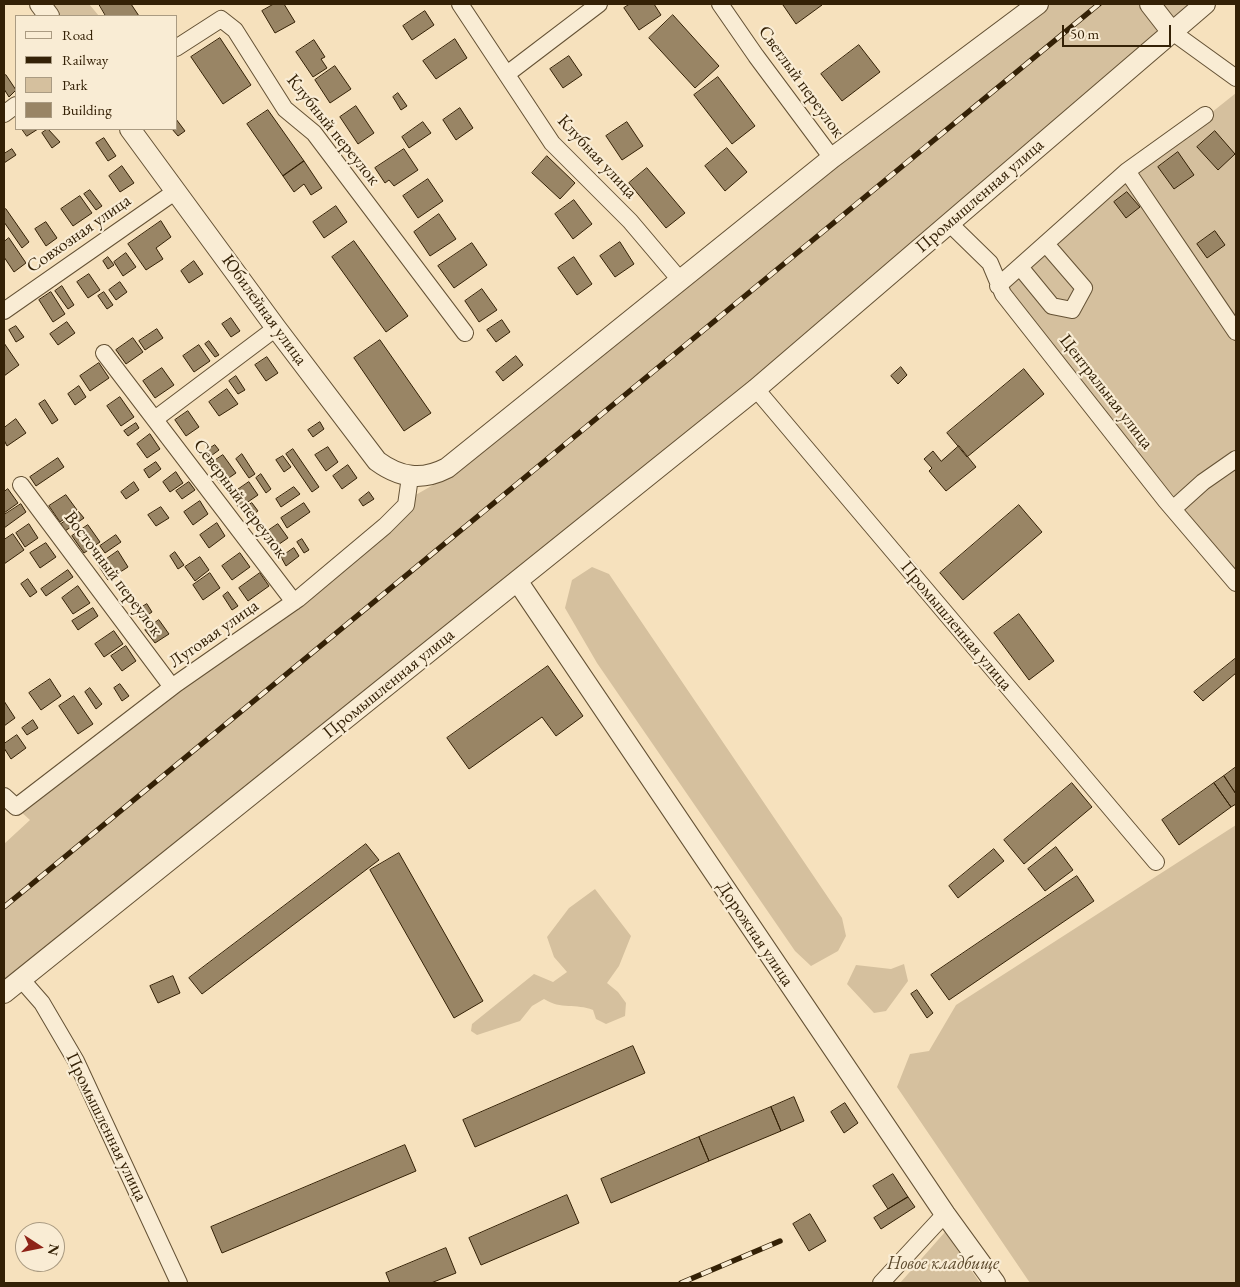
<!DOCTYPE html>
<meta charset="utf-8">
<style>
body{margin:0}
#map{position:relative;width:1240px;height:1287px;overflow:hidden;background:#f6e1bd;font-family:"EB Garamond",serif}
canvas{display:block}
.frame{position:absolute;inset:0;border:5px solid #342106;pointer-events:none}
.legend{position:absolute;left:15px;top:15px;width:162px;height:115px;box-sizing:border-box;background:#f9ecd4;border:1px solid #aa9b82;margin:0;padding:6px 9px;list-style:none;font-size:15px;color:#342106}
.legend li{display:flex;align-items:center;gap:10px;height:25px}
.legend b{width:25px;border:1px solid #aa9b82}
.north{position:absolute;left:15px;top:1222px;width:50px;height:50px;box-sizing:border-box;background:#f9ecd4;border:1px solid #aa9b82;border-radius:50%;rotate:101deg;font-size:14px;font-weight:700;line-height:20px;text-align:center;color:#342106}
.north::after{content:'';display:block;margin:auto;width:18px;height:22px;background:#8f2418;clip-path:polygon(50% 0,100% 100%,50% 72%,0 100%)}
.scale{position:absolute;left:1062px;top:25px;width:109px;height:22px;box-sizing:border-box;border:2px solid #342106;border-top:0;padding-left:6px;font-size:15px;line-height:18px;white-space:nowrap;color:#342106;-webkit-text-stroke:4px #f9ecd4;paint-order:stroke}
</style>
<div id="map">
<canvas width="1240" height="1287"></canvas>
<div class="frame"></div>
<ul class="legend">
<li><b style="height:6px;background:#f9ecd4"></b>Road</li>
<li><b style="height:6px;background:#342106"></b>Railway</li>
<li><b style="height:14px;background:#d5c09e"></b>Park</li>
<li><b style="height:14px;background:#998565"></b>Building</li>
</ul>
<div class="north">N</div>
<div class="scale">50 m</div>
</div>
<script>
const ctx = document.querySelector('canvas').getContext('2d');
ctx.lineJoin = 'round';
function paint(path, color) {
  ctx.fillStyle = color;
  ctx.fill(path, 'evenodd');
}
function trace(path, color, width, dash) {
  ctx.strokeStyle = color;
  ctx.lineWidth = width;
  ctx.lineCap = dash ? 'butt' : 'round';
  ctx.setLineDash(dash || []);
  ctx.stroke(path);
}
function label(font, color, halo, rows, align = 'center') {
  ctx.font = font + ' "EB Garamond",serif';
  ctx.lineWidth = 4.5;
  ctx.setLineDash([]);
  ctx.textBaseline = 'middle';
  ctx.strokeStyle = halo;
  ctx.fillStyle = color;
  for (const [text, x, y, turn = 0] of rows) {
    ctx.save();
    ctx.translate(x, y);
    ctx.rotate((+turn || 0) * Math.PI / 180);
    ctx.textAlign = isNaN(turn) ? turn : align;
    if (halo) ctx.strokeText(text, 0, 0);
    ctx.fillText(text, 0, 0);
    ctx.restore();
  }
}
const green = new Path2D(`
 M52,4H89L99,16H61Z
 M1051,4H1142L1162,30L610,501L4,985V844L30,820L20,811L412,497L449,476L850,154Z
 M1158,4H1195L1173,22Z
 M1236,93V573L1000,281Z
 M592,567L609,574L842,918L846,936L838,951L811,966L795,951L597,663L565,608L572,580Z
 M1236,825V1283H1030L897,1087L910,1054L929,1051L956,1005Z
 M595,889L631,936L619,966L607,983L618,992L626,1003L625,1016L606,1024L596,1019L593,1010C576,1003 561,1010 544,999L532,1006L520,1021L477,1035L471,1031L472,1024L534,974L553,982L567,972L554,957L547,937L569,908Z
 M904,964L908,981L886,1011L874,1013L847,984L856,965L891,969Z
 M945,1232L980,1283H900Z`);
const building = new Path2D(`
 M99,4H131L139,16H106Z
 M274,4H284L295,22L275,33L262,11Z
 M630,4H654L661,15L639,30L624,8Z
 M785,4H821L822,5L796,24L783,5Z
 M425,11L434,25L412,40L403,26Z
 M673,15L719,66L695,88L649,38Z
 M220,38L251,85L223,104L191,57Z
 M455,39L467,58L436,79L423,61Z
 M314,40L325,57L321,59L327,68L313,77L296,52Z
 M859,45L880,72L842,101L821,74Z
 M569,56L582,75L563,88L550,69Z
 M335,66L351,89L330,103L315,80Z
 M6,75L16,90L9,97L4,89V76Z
 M718,77L755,126L732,144L694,95Z
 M398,93L407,106L401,110L393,97Z
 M356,106L374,133L358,144L340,117Z
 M460,108L473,128L456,140L443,120Z
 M268,110L304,161L283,176L247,124Z
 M176,119L185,131L178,136L172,129H176Z
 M423,122L431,133L409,148L402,137Z
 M627,122L643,146L622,160L606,136Z
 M22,129H38L27,136Z
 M48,129L60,142L52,148L42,133Z
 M1215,131L1235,154L1218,170L1197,147Z
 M104,138L116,156L108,161L96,143Z
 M727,148L747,172L725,191L705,166Z
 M12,149L16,155L4,163V154Z
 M404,149L418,170L394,186L389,180L385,183L375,168Z
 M1178,152L1194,175L1174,189L1158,167Z
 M547,156L575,183L560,199L532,173Z
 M304,161L322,188L311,195L304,184L294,192L283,176Z
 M122,166L134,183L120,192L109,176Z
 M647,168L685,213L666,228L629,183Z
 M428,179L443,201L418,218L403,196Z
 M90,190L102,206L96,210L84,194Z
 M1127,192L1140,207L1126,218L1114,202Z
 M80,196L92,213L73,226L61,209Z
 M574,200L592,224L573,239L555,214Z
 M336,206L347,222L324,238L313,222Z
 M6,209L29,242L22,248L4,222V210Z
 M439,214L456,239L430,256L414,232Z
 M161,221L171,237L156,248L163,259L146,270L128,244Z
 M46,222L57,238L46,246L35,229Z
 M1215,231L1225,245L1207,258L1197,244Z
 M9,238L26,263L14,272L4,257V242Z
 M354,241L408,316L386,332L332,257Z
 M620,242L634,264L615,277L600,256Z
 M472,243L487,265L454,288L438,266Z
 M126,253L136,267L123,276L114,262Z
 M108,257L114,265L108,269L103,261Z
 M574,257L592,284L577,295L558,268Z
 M194,261L203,274L189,283L181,271Z
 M89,274L100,290L88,298L77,282Z
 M120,282L127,292L116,300L109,290Z
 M62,286L74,305L68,309L55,291Z
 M482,289L497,310L479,322L465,301Z
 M51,292L65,314L53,322L39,300Z
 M104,292L113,305L107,309L98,296Z
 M231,318L240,331L231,337L222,324Z
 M502,320L510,332L496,342L487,330Z
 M67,322L75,333L58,345L50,334Z
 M16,326L24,337L16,342L9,330Z
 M157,329L163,338L145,350L139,341Z
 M133,338L143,352L126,364L116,350Z
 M380,340L431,413L404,431L354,358Z
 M209,341L219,355L215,357L205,344Z
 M4,343L19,365L4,376Z
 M199,345L210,361L194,372L183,356Z
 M516,356L523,365L503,381L496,372Z
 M267,357L278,373L266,381L255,365Z
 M99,363L109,378L90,391L80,376Z
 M901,367L907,375L898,384L891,376Z
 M162,368L174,385L155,398L143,381Z
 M1024,369L1044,394L967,457L947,433Z
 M236,376L245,390L238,394L229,381Z
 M79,386L86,397L75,405L68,394Z
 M227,389L238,404L219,416L209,402Z
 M120,397L134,417L121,426L107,406Z
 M45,400L58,420L52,424L39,404Z
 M188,411L199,427L186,436L175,420Z
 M16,419L26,433L7,446L4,440V428Z
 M320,422L324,429L313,437L308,430Z
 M136,423L139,428L128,436L124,431Z
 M150,434L160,449L147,458L137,444Z
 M215,445L219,450L204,461L200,455Z
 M959,446L976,467L946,491L929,471L932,468L924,459L933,451L941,461Z
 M328,447L338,462L326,471L315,455Z
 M293,449L319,487L312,492L286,454Z
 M242,454L255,474L249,478L236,459Z
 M223,455L236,473L220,484L208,465Z
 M283,456L291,467L284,472L276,460Z
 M58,458L64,467L36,486L30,477Z
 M156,462L161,469L149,478L144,470Z
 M348,465L357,478L342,489L333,476Z
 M176,472L183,483L170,492L163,482Z
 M261,474L271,489L266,493L256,478Z
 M134,482L139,490L126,499L121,492Z
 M189,482L195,490L182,499L176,491Z
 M249,482L258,495L239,508L230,495Z
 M294,487L300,494L281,507L276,499Z
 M8,489L18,503L4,513V492Z
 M369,492L374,499L363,506L359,500Z
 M66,495L77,510L60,522L49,506Z
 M200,501L208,514L193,525L184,512Z
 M252,503L258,511L247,518L242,510Z
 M304,503L310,512L287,528L281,518Z
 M21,504L26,512L4,528V515Z
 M1019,505L1042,532L963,600L940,573Z
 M161,507L169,518L156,526L148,515Z
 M79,512L84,518L65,531L61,524Z
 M217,523L225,536L209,548L200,535Z
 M29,524L38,538L25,547L16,533Z
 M278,524L288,538L272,549L262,535Z
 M88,525L100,542L84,553L72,536Z
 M13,534L24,550L4,564V540Z
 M116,535L121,542L105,553L100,546Z
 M302,539L309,550L304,553L297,542Z
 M46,543L56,557L40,568L30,553Z
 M294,548L299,556L286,566L281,557Z
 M118,551L128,567L108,580L98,565Z
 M175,552L184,565L178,569L170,556Z
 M240,553L250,567L232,580L222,566Z
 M200,557L209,570L195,581L185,567Z
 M68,570L73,577L46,596L41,589Z
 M210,573L220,588L203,600L193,585Z
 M260,573L269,586L248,601L239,588Z
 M28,579L37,592L30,597L21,584Z
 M78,586L90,603L73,614L62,598Z
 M228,592L238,606L232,610L223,596Z
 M147,604L152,612L140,620L134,612Z
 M93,608L98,616L78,630L72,621Z
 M1019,614L1054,661L1029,680L994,633Z
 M159,620L169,634L155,643L145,630Z
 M114,631L123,644L104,657L95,644Z
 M126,646L136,661L122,671L111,656Z
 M1236,658V673L1203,701L1194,692Z
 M548,666L583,716L556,736L542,717L469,769L447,738Z
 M50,679L61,696L41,710L29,693Z
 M120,684L129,696L122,701L114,688Z
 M90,688L102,704L96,709L85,692Z
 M74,696L93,724L78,734L59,706Z
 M4,701L15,718L4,726Z
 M33,720L38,728L27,735L22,728Z
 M17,735L26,748L11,759L4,748V744Z
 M1236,767V794L1224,776Z
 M1224,776L1236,794V804L1231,807L1214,783Z
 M1072,783L1092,807L1024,864L1004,840Z
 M1214,783L1231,807L1179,845L1162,820Z
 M366,844L379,860L202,994L189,978Z
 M1056,847L1073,870L1045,891L1028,869Z
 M994,849L1004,861L958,898L949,886Z
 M399,853L483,1001L454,1018L370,870Z
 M1077,876L1094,901L949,1000L931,975Z
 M173,976L180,993L158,1003L150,986Z
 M917,990L933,1013L927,1018L911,994Z
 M633,1046L645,1073L475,1147L463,1120Z
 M794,1097L804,1121L781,1131L771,1107Z
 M845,1103L858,1123L844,1133L831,1112Z
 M771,1107L781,1131L709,1161L699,1137Z
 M699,1137L709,1161L611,1203L601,1179Z
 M405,1145L416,1171L222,1253L211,1227Z
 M893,1174L908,1197L888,1209L873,1186Z
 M567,1195L579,1223L481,1265L469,1238Z
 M908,1197L915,1207L881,1229L874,1218Z
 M810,1214L826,1241L809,1251L793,1224Z
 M446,1248L456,1273L431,1283H390L386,1273Z`);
const minor = new Path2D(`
 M460,4L552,143L630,221L680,280
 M720,4L756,56L832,158
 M1171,31L1236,78
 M176,48L221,19L235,30L285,109L314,133L465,333
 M507,74L599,4
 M4,114L16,105
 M1127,171L1236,332
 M949,223L990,263L1003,294L1166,501L1236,583
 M1020,267L1052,306L1072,310L1084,288L1046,244
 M998,286L1127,171L1205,115
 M4,311L176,191
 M104,353L294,602
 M756,389L1156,862
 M155,419L276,328
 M21,485L172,687
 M1173,509L1203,482L1236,459
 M4,796L16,807L176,684L298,599L385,526L406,505L410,477
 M21,979L42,1003L76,1061L179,1283
 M881,1283L945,1214`);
const tertiary = new Path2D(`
 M40,4L49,16
 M1150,4L1171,31
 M130,129L276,328L377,461C400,478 422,481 447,468L832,158L1038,4
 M518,582L945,1214L995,1283
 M4,993L756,389L1205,4`);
const rail = new Path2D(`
 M4,907L1099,4
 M681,1283L780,1241`);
const streetNames = [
 ["Светлый переулок",801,82,54],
 ["Клубный переулок",333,130,51],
 ["Клубная улица",597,157,47],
 ["Промышленная улица",980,196,-41],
 ["Совхозная улица",79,234,-35],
 ["Юбилейная улица",264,310,54],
 ["Центральная улица",1106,392,52],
 ["Северный переулок",240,499,53],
 ["Восточный переулок",113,574,53],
 ["Промышленная улица",956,626,50],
 ["Луговая улица",214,634,-35],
 ["Промышленная улица",389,684,-39],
 ["Дорожная улица",755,934,56],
 ["Промышленная улица",106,1127,64]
];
const parkNames = [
 ["Новое кладбище",943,1264]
];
paint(green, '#d5c09e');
paint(building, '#998565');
trace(building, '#342106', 1);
trace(minor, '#645134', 18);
trace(tertiary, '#645134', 22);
trace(minor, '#f9ecd4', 16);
trace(tertiary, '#f9ecd4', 20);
trace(rail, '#342106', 5.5);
trace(rail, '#f9ecd4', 4, [11]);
label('18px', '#342106', '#f9ecd4', streetNames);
label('italic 18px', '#5c492c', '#f9ecd4', parkNames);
</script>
